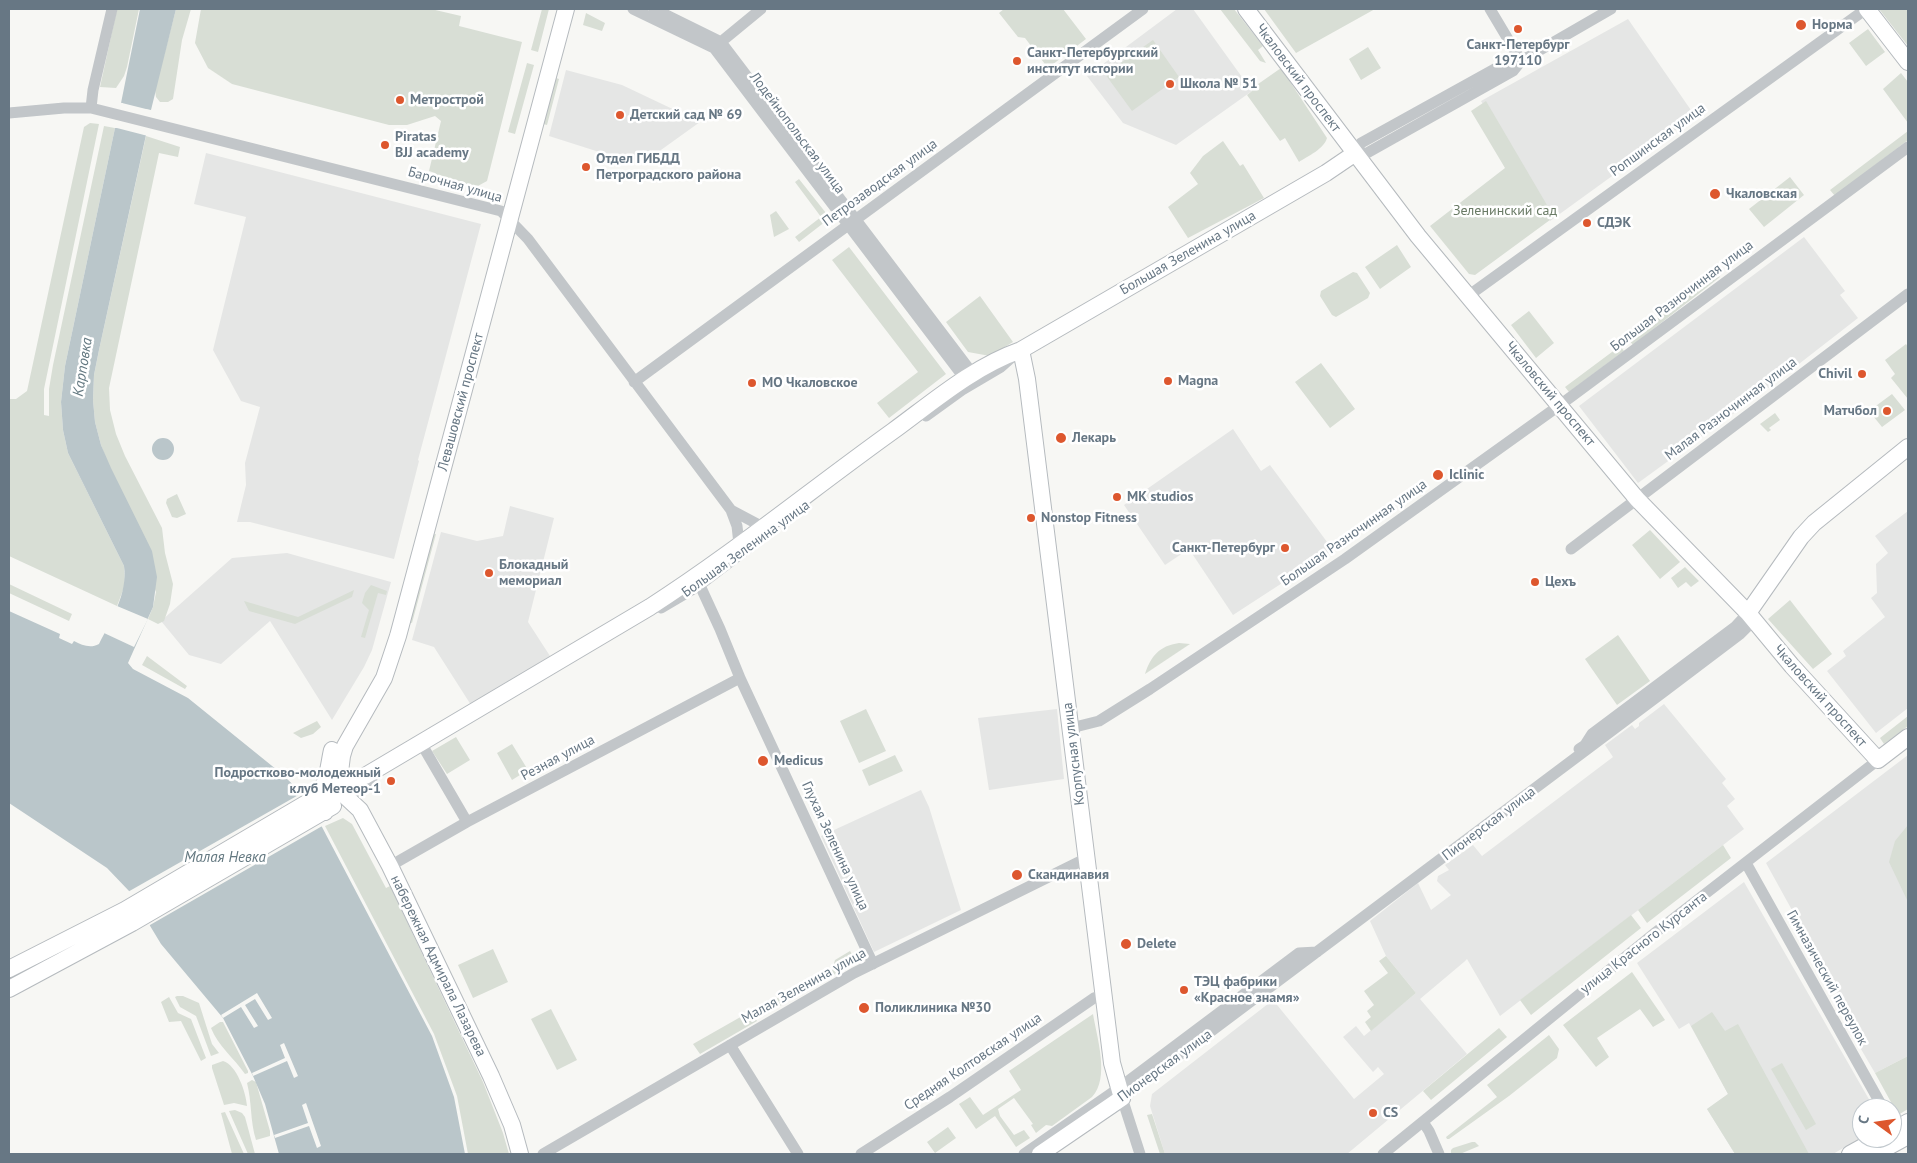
<!DOCTYPE html>
<meta charset="utf-8">
<style>
body{margin:0}
#map{position:relative;width:1917px;height:1163px;overflow:hidden;background:#f7f7f4;font-family:"PT Sans",sans-serif}
canvas{display:block}
.frame{position:absolute;inset:0;border:10px solid #677784;pointer-events:none}
.north{position:absolute;left:1852px;top:1098px;width:50px;height:50px;box-sizing:border-box;background:#fff;border:1px solid #c2c9ce;border-radius:50%;rotate:284deg;font-size:14px;font-weight:700;line-height:20px;text-align:center;color:#677784}
.north::after{content:'';display:block;margin:auto;width:18px;height:22px;background:#dd572e;clip-path:polygon(50% 0,100% 100%,50% 72%,0 100%)}
</style>
<div id="map">
<canvas width="1917" height="1163"></canvas>
<div class="frame"></div>
<div class="north">С</div>
</div>
<script>
const ctx = document.querySelector('canvas').getContext('2d');
ctx.lineJoin = 'round';
function paint(path, color) {
  ctx.fillStyle = color;
  ctx.fill(path, 'evenodd');
}
function trace(path, color, width, dash) {
  ctx.strokeStyle = color;
  ctx.lineWidth = width;
  ctx.lineCap = dash ? 'butt' : 'round';
  ctx.setLineDash(dash || []);
  ctx.stroke(path);
}
function label(font, color, halo, rows, align = 'center') {
  ctx.font = font + ' "PT Sans",sans-serif';
  ctx.lineWidth = 5;
  ctx.setLineDash([]);
  ctx.textBaseline = 'middle';
  ctx.strokeStyle = halo;
  ctx.fillStyle = color;
  for (const [text, x, y, turn = 0] of rows) {
    ctx.save();
    ctx.translate(x, y);
    ctx.rotate((+turn || 0) * Math.PI / 180);
    ctx.textAlign = isNaN(turn) ? turn : align;
    if (halo) ctx.strokeText(text, 0, 0);
    ctx.fillText(text, 0, 0);
    ctx.restore();
  }
}
const built = new Path2D(`
 M1177,9H1193L1252,91L1176,145L1123,123L1087,76Z
 M1628,19L1695,116L1550,221L1481,101Z
 M566,70L622,85L700,122L640,165L549,136Z
 M206,153L481,224L418,460L419,461L394,559L250,522H237L246,485L245,463L260,407L241,401L213,350L246,217L194,204Z
 M1804,237L1845,291L1840,295L1858,318L1759,395L1638,483L1579,406Z
 M1233,429L1261,471L1270,465L1333,550L1233,615L1189,549L1165,565L1124,505Z
 M510,506L554,518L528,622L550,656L471,705L434,647L412,640L441,532L477,541L503,536Z
 M1908,511V708L1876,733L1827,671L1846,656L1843,651L1885,617L1871,598L1877,593L1876,564L1888,553L1875,536Z
 M287,553L391,582L372,650L364,667L332,720L270,621L221,664L189,655L161,621L232,558Z
 M1664,704L1726,779L1722,783L1735,799L1727,806L1744,829L1500,1016L1467,959L1464,962L1420,999L1467,1054L1347,1154H1165L1150,1106L1152,1094L1273,1000L1354,1099L1384,1074L1378,1067L1373,1072L1343,1037L1356,1026L1364,1036L1416,993L1386,956L1370,921L1418,883L1431,910L1451,895L1437,881L1438,876L1449,870L1445,865L1473,845L1482,856L1613,757L1605,745L1632,725L1635,729L1639,726V723Z
 M1057,709L1064,779L989,790L978,718Z
 M1908,755V1056L1875,1073L1858,1044L1863,1041L1852,1019L1766,863Z
 M921,790L929,807L961,910L874,952L821,836Z
 M1744,882L1874,1108H1862V1137L1833,1154H1735L1707,1109L1728,1094L1689,1023L1679,1029L1637,963Z`);
const green = new Path2D(`
 M117,9H139L127,67L124,76L116,88L100,87Z
 M176,9H191L182,40L173,99L168,102H160L156,97L155,90Z
 M201,9H431L461,16L459,26L522,42L487,181L476,187L439,178L435,173L429,171L441,121L435,116L407,125H389L232,84L208,68L195,43Z
 M542,9H549L538,52L531,50Z
 M1004,9H1063L1086,39L1048,68L1025,38L1018,37L999,13Z
 M1220,9H1234L1263,46L1258,50L1266,63L1260,61Z
 M1264,9H1375L1296,53Z
 M1879,9H1908V46Z
 M586,13L605,23L602,31L583,25Z
 M1868,29L1885,52L1866,66L1849,43Z
 M1153,40L1179,77L1132,111L1105,74Z
 M1368,47L1381,68L1361,80L1349,59Z
 M527,63L534,65L515,134L508,132Z
 M1281,68L1327,138C1324,149 1308,156 1299,162L1285,138L1280,141L1247,95L1252,91L1251,89Z
 M1901,73L1908,82V123L1883,89Z
 M553,77L559,79L547,125L540,123Z
 M1486,101L1554,217L1475,275L1469,274L1430,226L1505,168L1471,111Z
 M90,123L99,124L44,389V415L49,416V389L53,365L104,126L115,128L65,366L61,402L63,430L68,453L124,566L125,585L117,606L9,556V399H16L27,391L84,127Z
 M1908,131V140L1835,196L1830,190Z
 M146,136L180,147L178,157L159,153L109,388L110,410L116,434L125,456L162,528L165,553L173,584L170,604L164,621L158,624L148,619L153,607L156,592L101,445L95,422L93,400L94,375L99,350Z
 M1223,141L1240,166L1243,164L1264,198L1188,238L1168,207L1198,184L1190,173L1203,156Z
 M1790,177L1804,195L1764,227L1749,209Z
 M799,179L830,218L799,242L795,237L821,217L795,182Z
 M776,211L789,229L774,237L770,215Z
 M1397,245L1411,267L1380,289L1365,267Z
 M849,247L946,374L889,418L877,403L918,372L832,260Z
 M1353,272L1357,273L1370,293L1368,298L1336,317L1332,315L1320,296L1321,291Z
 M1716,273L1720,277L1633,345L1629,340Z
 M980,296L1013,342L990,356L968,352L946,322Z
 M1529,311L1554,343L1536,358L1511,325Z
 M1906,344L1908,347V399L1891,378L1895,374L1885,360Z
 M1620,346L1624,351L1569,392L1565,387Z
 M1321,363L1355,409L1330,428L1295,382Z
 M1892,394L1905,410L1882,427L1869,411Z
 M1775,413L1780,420L1769,428L1771,430L1768,432L1760,424Z
 M177,494L186,514L177,518L172,517L166,503L167,499Z
 M1650,530L1680,562L1660,579L1632,545Z
 M436,534L412,623L407,622L430,535Z
 M1685,567L1699,581L1691,587L1686,582L1678,588L1671,578Z
 M9,584L72,614L69,621L9,593Z
 M371,585L387,591L386,595L378,593L365,638L361,637L369,610L362,603L365,593Z
 M354,590L352,597L295,624L249,611L244,601L298,617Z
 M1790,600L1832,654L1813,669L1768,619Z
 M1618,635L1650,681L1617,705L1585,659Z
 M1179,643L1190,644L1145,674C1151,656 1159,646 1179,643Z
 M147,656L187,686L185,689L142,665Z
 M866,709L886,751L859,763L840,721Z
 M1908,716V726L1884,744L1880,738Z
 M317,721L321,727L313,734L301,738L293,733Z
 M456,737L470,760L447,774L432,751Z
 M512,744L528,770L512,780L497,753Z
 M895,755L903,771L869,786L862,770Z
 M343,818L352,824L386,888L390,886L483,1082L503,1133L509,1154H468L457,1096L434,1034L325,826Z
 M1908,825V902L1889,862L1895,841Z
 M1723,845L1731,858L1647,923L1638,910Z
 M1631,915L1641,928L1531,1015L1520,1000Z
 M493,949L508,982L473,998L458,965Z
 M850,951L855,959L853,965L830,977L835,960Z
 M1386,956L1416,993L1371,1031L1365,1022L1371,1017L1367,1011L1374,1005L1364,991L1388,973L1379,961Z
 M1632,972L1665,1020L1653,1027L1640,1009L1597,1038L1609,1057L1596,1067L1563,1025Z
 M177,996H183L199,1003L212,1044L219,1053L211,1056L196,1016L180,1007L175,997Z
 M781,996L785,1003L768,1013L760,1011L759,1009Z
 M169,997L178,1013L191,1019L206,1058L201,1061L181,1021L169,1022L161,1002Z
 M551,1009L577,1060L557,1070L531,1019Z
 M1712,1012L1725,1031L1738,1024L1809,1154H1735L1707,1109L1728,1094L1691,1026Z
 M1093,1014C1097,1038 1110,1078 1092,1097L1052,1126L1046,1125L1036,1133L1031,1125L1033,1124L1014,1098L998,1109L1000,1116L1014,1135L1024,1130L1030,1138L1016,1147L995,1116L976,1129L959,1104L970,1097L983,1115L1021,1090L1009,1071Z
 M744,1015L754,1016L757,1021L700,1054L693,1044Z
 M220,1022H223L248,1071V1073L245,1074C234,1058 218,1046 211,1028Z
 M1499,1028L1507,1037L1431,1100L1423,1091Z
 M1549,1035L1559,1049L1557,1058L1509,1096L1449,1139H1447L1446,1137L1497,1097L1487,1085Z
 M1908,1056V1109L1898,1115L1875,1073Z
 M223,1061C237,1065 246,1093 247,1106L234,1103L224,1105L212,1068V1065Z
 M1782,1063L1816,1124L1806,1130L1771,1069Z
 M252,1080L256,1082L270,1131V1136L256,1140C250,1121 252,1102 247,1083Z
 M235,1110L242,1113L245,1117L255,1154H248L229,1111Z
 M225,1112L244,1154H232L221,1113Z
 M1152,1114L1165,1154H1160L1147,1115Z
 M948,1127L956,1138L935,1153L927,1142Z
 M1472,1142H1475L1479,1146L1460,1154H1451V1150L1453,1148Z`);
const water = new Path2D(`
 M140,9H176L151,110L144,109L139,133L146,135L99,350L94,375L93,400L95,422L101,445L111,468L152,551L157,577L153,607L128,663L133,669L188,698L282,774L301,792L322,827L432,1036L454,1097L465,1154H279L265,1104L253,1076L223,1018L161,944L129,891L107,868L9,803V611L60,634L59,638L72,644L74,641C82,645 90,649 99,644C111,620 128,594 124,566L68,453L63,430L61,402L65,366L115,128H118L123,103H121Z
 M152 449a11 11 0 1 1 22 0a11 11 0 1 1-22 0Z`);
const pier = new Path2D(`
 M118,102L154,111L151,113L146,112L141,131L147,133L148,136L113,127L116,125L121,105Z
 M117,606L148,619L134,647L104,633Z
 M283,772L303,790L324,825L150,925L148,928L126,893L302,793L282,774Z
 M257,993L272,1018L268,1020L255,999L245,1005L258,1026L254,1028L241,1007L223,1018L221,1015Z
 M284,1043L298,1076L294,1078L287,1061L253,1076L252,1073L285,1058L280,1045Z
 M306,1103L321,1146L317,1148L309,1126L275,1138L274,1135L308,1123L302,1105Z`);
const street = new Path2D(`
 M633,9L714,48L965,379
 M654,9L721,42L973,374
 M1490,9L1521,61
 M716,46L761,9
 M91,108L93,90L112,9
 M9,113L64,108H91L501,211L528,239L731,510L737,526L739,544
 M1354,154L1367,153L1513,71L1521,61L1611,9
 M1354,154L1361,143L1509,61H1521
 M1468,296L1866,9
 M634,382L1143,9
 M926,416L962,390L1001,367L1010,359
 M731,510L763,527
 M1571,549L1908,294
 M697,579L720,629L740,678L873,964
 M661,608L700,585L751,546
 M1071,728L1099,721L1150,689L1345,559L1560,405L1908,147
 M421,743L467,822
 M1579,749L1585,745L1592,734L1735,627L1748,613
 M347,797L372,779
 M1746,863L1883,1108
 M390,866L467,822L740,678
 M730,1045L798,1154
 M1423,1122L1429,1131L1439,1154
 M543,1154L854,973L1087,858
 M861,1154L950,1097L1094,998L1103,995
 M1024,1154L1119,1088L1299,953L1317,952
 M1140,1154L1122,1098L1666,690L1740,634L1754,620
 M1383,1154L1656,932L1878,760`);
const secondary = new Path2D(`
 M1246,9L1418,236L1637,499L1748,613L1792,666L1878,760L1908,737
 M1867,9L1908,62
 M1021,350L1027,379L1112,1063L1122,1098L1040,1154
 M1748,613L1801,537L1814,523L1908,447
 M331,783L360,810L390,866L491,1076L512,1125L520,1154
 M317,797C328,783 328,768 332,750
 M325,812L338,788L342,756L345,746L384,678L398,636L566,9
 M9,969L125,910L317,797L365,776L650,607C734,553 812,489 893,431C934,401 973,367 1021,350L1326,173L1354,154
 M9,989L132,923L333,806
 M1892,1131L1908,1122
 M1850,1154L1879,1138
 M1875,1154L1908,1136`);
const markers = [
 [1801,25,6,"#dd572e"],
 [1518,29,5,"#dd572e"],
 [1017,61,5,"#dd572e"],
 [1170,84,5,"#dd572e"],
 [400,100,5,"#dd572e"],
 [620,115,5,"#dd572e"],
 [385,145,5,"#dd572e"],
 [586,167,5,"#dd572e"],
 [1715,194,6,"#dd572e"],
 [1587,223,5,"#dd572e"],
 [1862,374,5,"#dd572e"],
 [1168,381,5,"#dd572e"],
 [752,383,5,"#dd572e"],
 [1887,411,5,"#dd572e"],
 [1061,438,6,"#dd572e"],
 [1438,475,6,"#dd572e"],
 [1117,497,5,"#dd572e"],
 [1031,518,5,"#dd572e"],
 [1285,548,5,"#dd572e"],
 [489,573,5,"#dd572e"],
 [1535,582,5,"#dd572e"],
 [763,761,6,"#dd572e"],
 [391,781,5,"#dd572e"],
 [1017,875,6,"#dd572e"],
 [1126,944,6,"#dd572e"],
 [1184,990,5,"#dd572e"],
 [864,1008,6,"#dd572e"],
 [1373,1113,5,"#dd572e"]
];
const poiNames = [
 ["Норма",1812,25],
 ["Санкт-Петербург",1518,45,"center"],
 ["197110",1518,61,"center"],
 ["Санкт-Петербургский",1027,53],
 ["институт истории",1027,69],
 ["Школа № 51",1180,84],
 ["Метрострой",410,100],
 ["Детский сад № 69",630,115],
 ["Piratas",395,137],
 ["BJJ academy",395,153],
 ["Отдел ГИБДД",596,159],
 ["Петроградского района",596,175],
 ["Чкаловская",1726,194],
 ["СДЭК",1597,223],
 ["Chivil",1852,374,"right"],
 ["Magna",1178,381],
 ["МО Чкаловское",762,383],
 ["Матчбол",1877,411,"right"],
 ["Лекарь",1072,438],
 ["Iclinic",1449,475],
 ["MK studios",1127,497],
 ["Nonstop Fitness",1041,518],
 ["Санкт-Петербург",1275,548,"right"],
 ["Блокадный",499,565],
 ["мемориал",499,581],
 ["Цехъ",1545,582],
 ["Medicus",774,761],
 ["Подростково-молодежный",381,773,"right"],
 ["клуб Метеор-1",381,789,"right"],
 ["Скандинавия",1028,875],
 ["Delete",1137,944],
 ["ТЭЦ фабрики",1194,982],
 ["«Красное знамя»",1194,998],
 ["Поликлиника №30",875,1008],
 ["CS",1383,1113]
];
const streetNames = [
 ["Чкаловский проспект",1298,78,53],
 ["Лодейнопольская улица",797,133,53],
 ["Ропшинская улица",1658,140,-36],
 ["Петрозаводская улица",880,183,-36],
 ["Барочная улица",455,185,16],
 ["Большая Зеленина улица",1188,253,-30],
 ["Большая Разночинная улица",1682,296,-37],
 ["Чкаловский проспект",1550,394,50],
 ["Левашовский проспект",461,402,-75],
 ["Малая Разночинная улица",1731,409,-37],
 ["Большая Разночинная улица",1354,533,-35],
 ["Большая Зеленина улица",746,549,-36],
 ["Чкаловский проспект",1820,696,48],
 ["Корпусная улица",1074,754,-97],
 ["Резная улица",558,758,-28],
 ["Пионерская улица",1489,824,-37],
 ["Глухая Зеленина улица",835,846,65],
 ["улица Красного Курсанта",1644,943,-38],
 ["набережная Адмирала Лазарева",438,966,64],
 ["Гимназический переулок",1827,978,61],
 ["Малая Зеленина улица",804,986,-29],
 ["Средняя Колтовская улица",973,1062,-34],
 ["Пионерская улица",1165,1066,-36]
];
const parkNames = [
 ["Зеленинский сад",1505,211]
];
const waterNames = [
 ["Карповка",83,367,-81],
 ["Малая Невка",225,858]
];
paint(built, '#e5e6e5');
paint(green, '#d8ded5');
paint(water, '#bac6ca');
paint(pier, '#f7f7f4');
trace(secondary, '#b5babe', 18);
trace(street, '#c2c6c9', 11);
trace(secondary, '#fff', 16);
for (const [x, y, r, color] of markers) {
  const dot = new Path2D();
  dot.arc(x, y, r, 0, 2 * Math.PI);
  ctx.fillStyle = color;
  ctx.fill(dot);
  trace(dot, '#fff', 2);
}
label('bold 14px', '#677784', '#fff', poiNames, 'left');
label('14px', '#677784', '#fff', streetNames);
label('14px', '#6a7b66', '#fff', parkNames);
label('italic 15px', '#637880', '#fff', waterNames);
</script>
